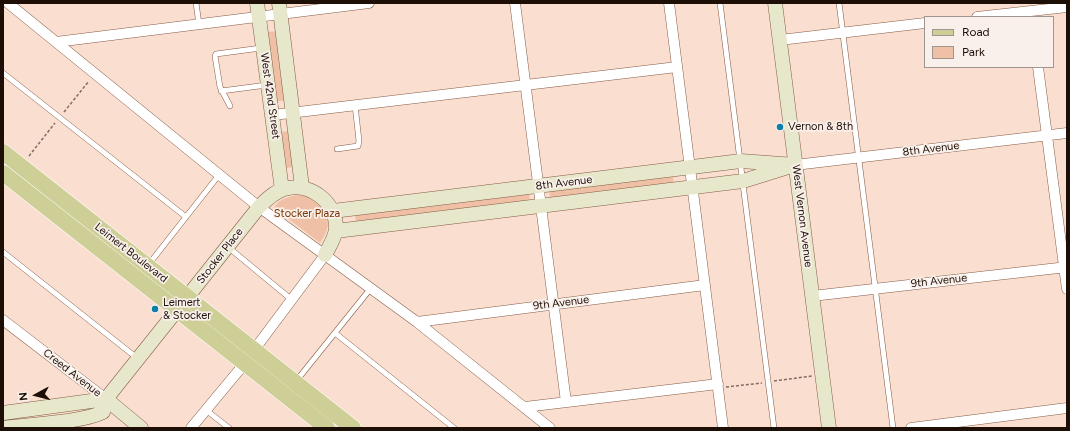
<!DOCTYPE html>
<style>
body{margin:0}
#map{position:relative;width:1070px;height:431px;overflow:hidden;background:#fadecf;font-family:Figtree,sans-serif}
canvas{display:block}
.frame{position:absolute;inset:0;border:4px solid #1e0f06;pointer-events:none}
.legend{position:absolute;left:924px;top:16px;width:130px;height:52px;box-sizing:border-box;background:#f9f0eb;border:1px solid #a1968f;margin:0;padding:5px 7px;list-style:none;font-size:12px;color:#1e0f06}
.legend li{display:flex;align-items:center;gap:8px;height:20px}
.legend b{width:20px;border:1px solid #a1968f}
.north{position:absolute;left:16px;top:375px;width:40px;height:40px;-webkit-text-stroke:3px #f9f0eb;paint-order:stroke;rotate:263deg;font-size:11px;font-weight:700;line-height:16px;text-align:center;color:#1e0f06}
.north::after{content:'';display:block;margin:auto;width:14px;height:18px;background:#1e0f06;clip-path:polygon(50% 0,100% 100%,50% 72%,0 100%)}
</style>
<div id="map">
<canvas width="1070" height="431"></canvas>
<div class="frame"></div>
<ul class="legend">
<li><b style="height:5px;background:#cece97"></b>Road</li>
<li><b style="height:11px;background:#f0c0a6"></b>Park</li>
</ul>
<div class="north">N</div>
</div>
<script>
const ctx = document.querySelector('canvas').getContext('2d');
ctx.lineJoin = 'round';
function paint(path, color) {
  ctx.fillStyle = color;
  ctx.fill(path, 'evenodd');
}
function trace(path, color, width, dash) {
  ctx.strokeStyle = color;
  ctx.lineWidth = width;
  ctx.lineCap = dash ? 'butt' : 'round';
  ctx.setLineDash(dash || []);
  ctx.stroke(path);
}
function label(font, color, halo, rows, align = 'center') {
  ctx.font = font + ' Figtree,sans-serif';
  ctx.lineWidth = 3.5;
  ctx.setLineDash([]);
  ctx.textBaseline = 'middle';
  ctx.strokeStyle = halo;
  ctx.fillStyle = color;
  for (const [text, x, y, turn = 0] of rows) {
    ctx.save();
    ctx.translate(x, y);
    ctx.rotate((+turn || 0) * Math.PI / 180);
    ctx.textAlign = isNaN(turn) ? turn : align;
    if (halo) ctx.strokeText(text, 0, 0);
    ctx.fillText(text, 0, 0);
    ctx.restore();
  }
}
const green = new Path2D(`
 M277,31L286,100L275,102L267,32Z
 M290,131L295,167L284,168L279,132Z
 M673,175L674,186L550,201L549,190Z
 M529,193L530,204L356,225L355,214Z
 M296,195C312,195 329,207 328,225C327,232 323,238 320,243L274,208C278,199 287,198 296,195Z`);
const path = new Path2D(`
 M64,112L89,81
 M29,156L55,123
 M774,381L812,376
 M726,387L762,383`);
const lane = new Path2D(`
 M196,3L199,24
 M720,3L774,428
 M839,3L893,428
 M3,73L186,217
 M221,91L267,85
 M230,106L220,87L215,56L216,54L261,48
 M337,149L358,146L359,141L355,105
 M228,247L292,300
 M3,252L137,358
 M149,264L219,175
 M335,333L454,428
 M297,380L371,288
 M206,410L229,428`);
const street = new Path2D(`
 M8,3L259,207L417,322L550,428
 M515,3L566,402
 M669,3L723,428
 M977,17L1067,7
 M780,40L925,23
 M56,42L369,3
 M1038,67L1067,289
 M273,115L677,67
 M795,165L1067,133
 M812,296L1067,267
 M3,320L106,399
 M417,322L705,285
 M254,350L325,255
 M525,407L718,384
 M191,428L245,363
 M911,428L1067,408`);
const secondary = new Path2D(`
 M257,3L282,190
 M279,3L302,187
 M775,3L829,428
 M333,211L741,161L795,165
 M336,231L743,181L788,167
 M106,399L141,428
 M3,413L106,399
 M3,428C29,424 81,423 103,412L106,399L259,207C266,200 274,192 284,189C309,181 337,202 336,229C335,238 329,247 325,255`);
const primary = new Path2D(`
 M3,152L353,428
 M3,173L327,428`);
const markers = [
 [780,127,4,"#0e7fa7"],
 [155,309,4,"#0e7fa7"]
];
const streetNames = [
 ["West 42nd Street",270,96,82],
 ["8th Avenue",931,149,-7],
 ["8th Avenue",564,183,-7],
 ["West Vernon Avenue",802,216,83],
 ["Leimert Boulevard",131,253,38],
 ["Stocker Place",220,256,-52],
 ["9th Avenue",939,281,-6],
 ["9th Avenue",561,303,-7],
 ["Creed Avenue",72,373,38]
];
const poiNames = [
 ["Vernon & 8th",788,127],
 ["Leimert",163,303],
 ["& Stocker",163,316]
];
const parkNames = [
 ["Stocker Plaza",307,214]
];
paint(green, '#f0c0a6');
trace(lane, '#855d47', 6);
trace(street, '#855d47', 11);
trace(secondary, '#855d47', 15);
trace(primary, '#fff', 17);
trace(path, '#826d62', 1.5, [3, 2]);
trace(lane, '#fff', 5);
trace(street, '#fff', 10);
trace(secondary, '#e6e7cb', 14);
trace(primary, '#cece97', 16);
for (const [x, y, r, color] of markers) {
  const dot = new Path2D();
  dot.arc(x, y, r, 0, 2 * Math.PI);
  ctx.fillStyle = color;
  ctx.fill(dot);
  trace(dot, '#f9f0eb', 1.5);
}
label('11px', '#1e0f06', '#f9f0eb', streetNames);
label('11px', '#1e0f06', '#f9f0eb', poiNames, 'left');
label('11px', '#763300', '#f9f0eb', parkNames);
</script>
